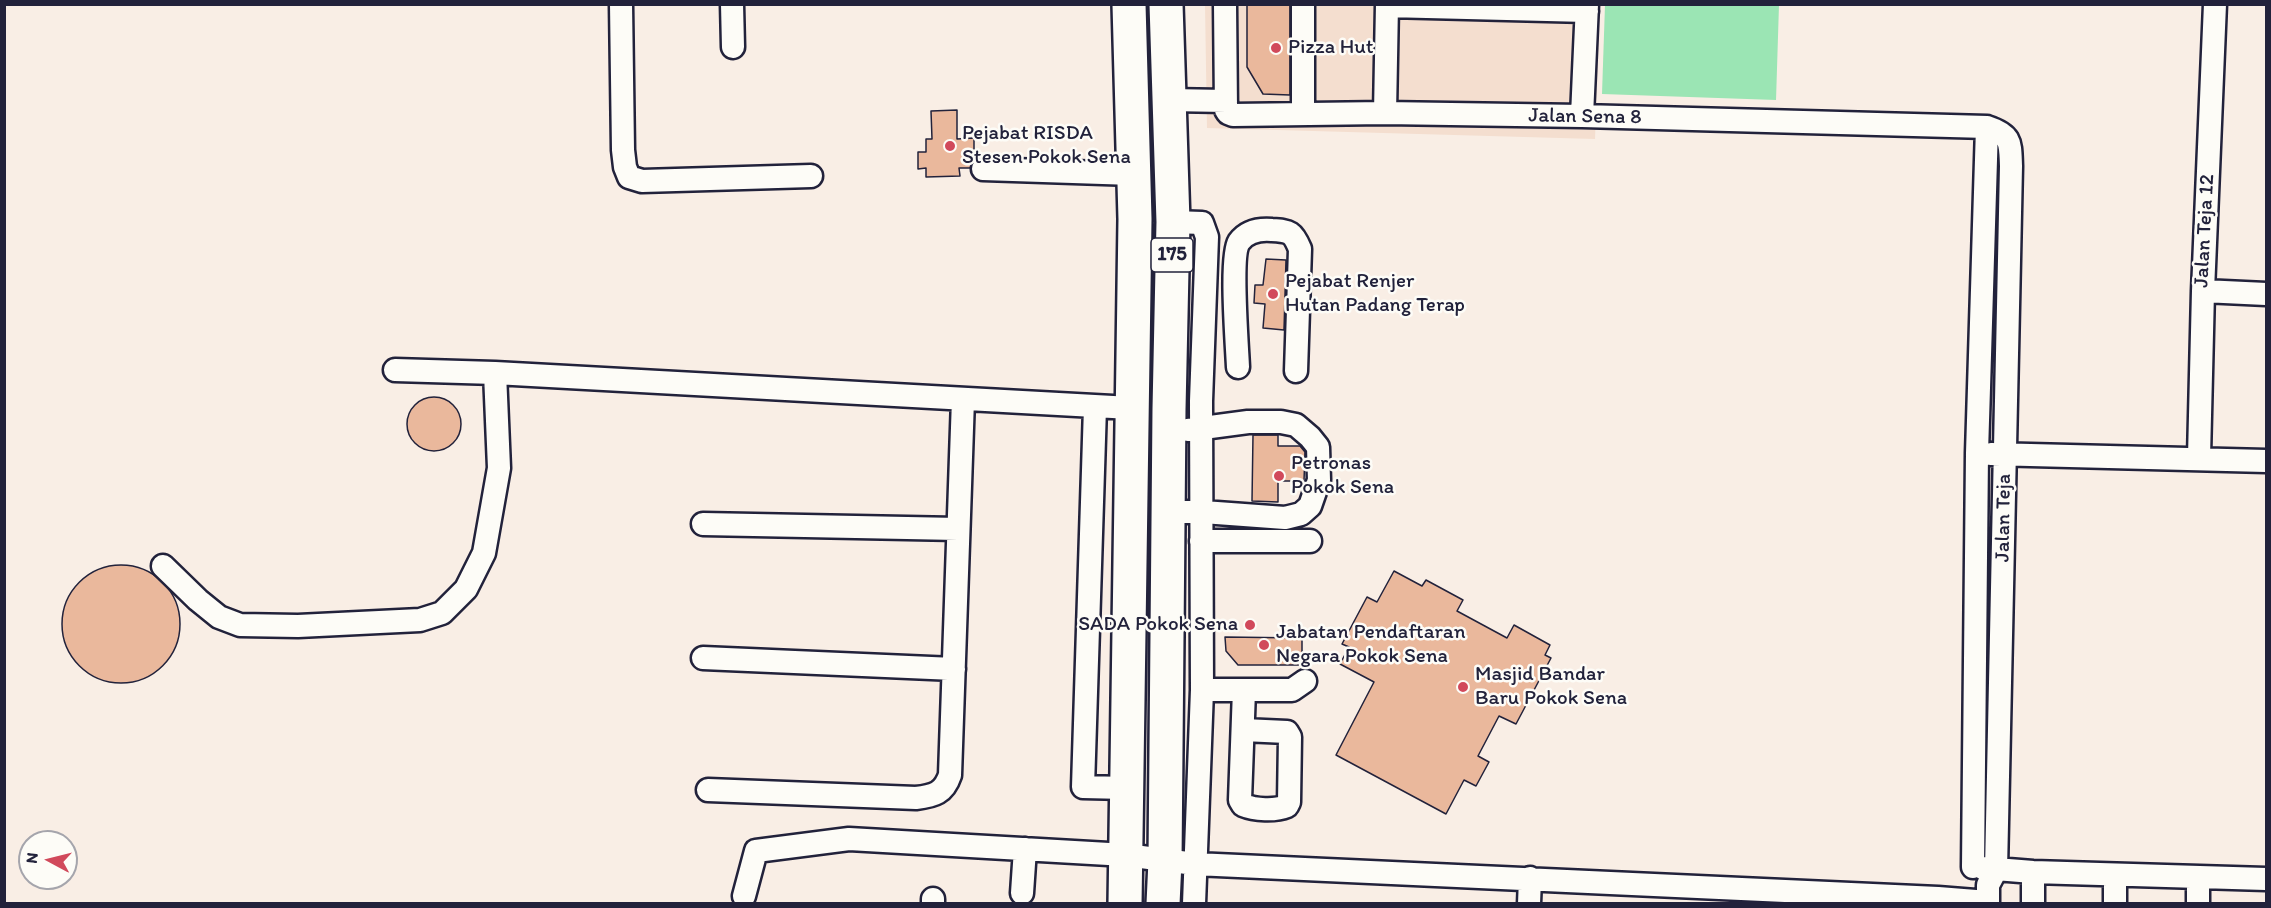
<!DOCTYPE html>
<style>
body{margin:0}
#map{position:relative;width:2271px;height:908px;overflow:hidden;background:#f9eee5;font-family:Itim,sans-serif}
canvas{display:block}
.frame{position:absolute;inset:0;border:6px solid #22223b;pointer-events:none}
.north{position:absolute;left:18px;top:830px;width:60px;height:60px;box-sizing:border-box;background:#fdfcf7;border:2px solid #a5a5ac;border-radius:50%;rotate:277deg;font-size:16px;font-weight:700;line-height:24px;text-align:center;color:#22223b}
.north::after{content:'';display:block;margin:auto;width:21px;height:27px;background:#d1495b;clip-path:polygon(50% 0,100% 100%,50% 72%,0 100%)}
</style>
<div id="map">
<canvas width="2271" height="908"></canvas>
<div class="frame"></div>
<div class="north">N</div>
</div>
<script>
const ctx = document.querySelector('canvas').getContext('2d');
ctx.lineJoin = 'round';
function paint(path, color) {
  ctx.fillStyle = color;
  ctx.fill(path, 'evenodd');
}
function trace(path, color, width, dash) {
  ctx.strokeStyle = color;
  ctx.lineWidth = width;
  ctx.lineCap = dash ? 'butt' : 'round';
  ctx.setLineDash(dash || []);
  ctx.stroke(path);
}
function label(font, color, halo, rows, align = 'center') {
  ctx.font = font + ' Itim,sans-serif';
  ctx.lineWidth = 5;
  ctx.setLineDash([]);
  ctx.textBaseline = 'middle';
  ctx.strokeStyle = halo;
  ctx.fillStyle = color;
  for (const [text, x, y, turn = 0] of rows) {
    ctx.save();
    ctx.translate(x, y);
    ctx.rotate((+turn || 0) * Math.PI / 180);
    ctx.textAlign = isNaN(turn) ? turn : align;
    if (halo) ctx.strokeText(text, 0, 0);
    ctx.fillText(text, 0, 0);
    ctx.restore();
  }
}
const built = new Path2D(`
 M1205,5H1600L1595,139L1207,128Z`);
const green = new Path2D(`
 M1605,5H1779L1776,100L1602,94Z`);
const building = new Path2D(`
 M1247,4H1290V95L1263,94L1247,67Z
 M957,110V139L974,138V159L970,168H959L960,176L926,177V168L918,169V152H926V139H932L931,111Z
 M1266,259L1286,260L1284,330L1263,328L1265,304L1254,303L1255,285H1263Z
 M407 424a27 27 0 1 1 54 0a27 27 0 1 1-54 0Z
 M1253,435H1278V446H1300L1305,452L1304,481H1278V502L1252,501Z
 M62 624a59 59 0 1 1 118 0a59 59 0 1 1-118 0Z
 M1394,571L1422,586L1426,580L1463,600L1457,611L1507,638L1514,625L1550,645L1545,655L1551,658L1516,724L1499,716L1478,756L1489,762L1476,786L1464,780L1446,814L1336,755L1374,682L1340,664L1349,647L1342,644L1367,597L1377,602Z
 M1225,637L1302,638V665H1238L1226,651Z`);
const minor = new Path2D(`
 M621,4L623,150L625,167L629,177L642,181L811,176
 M732,4L733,47
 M1225,4L1226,110L1228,113L1233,115L1385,113L1582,116L1987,127C2012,135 2010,143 2011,166L1996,870L1988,885V904
 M1387,6L1587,11
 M1169,100L1226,101
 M1385,113L1387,4
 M1303,114V4
 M1582,116L1587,4
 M983,169L1133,174
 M1173,222L1202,223L1207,237L1201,401L1202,690L1194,904
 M2203,291L2266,294
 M1238,367C1237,345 1230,256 1239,242C1247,231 1260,229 1272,230C1290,231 1293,232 1300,249L1296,371
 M395,370L495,373L1131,408
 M1095,407L1083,787L1126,788
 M1991,454L2266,461
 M2199,457L2203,291L2215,4
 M1168,512H1203L1285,518L1301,514L1310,506L1319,480L1318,447L1310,437L1296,425L1281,422H1248L1188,430
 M703,524L958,529
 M1201,541H1310
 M163,566L198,600L219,617L240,625L298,626L420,620L442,613L466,589L484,553L499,468L495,373
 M703,658L954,669
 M1202,690H1292L1305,681
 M1243,730L1287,732L1290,737L1289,802L1287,806C1275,811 1255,810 1243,805L1240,800L1244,690
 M708,790L916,798C934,796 944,793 950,775L963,399
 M1973,867L1977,453L1987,127
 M1983,868L2033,872L2266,879
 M1022,893L1025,849
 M744,896L756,851L849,839L1126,855L1195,864L1938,898L1988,902
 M933,904V899
 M1529,904L1530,878
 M2033,904V872
 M2115,904V875
 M2198,904V877`);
const highway = new Path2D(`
 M1125,904L1135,219L1129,4
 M1163,904L1165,861L1169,409L1173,222L1166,4`);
const markers = [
 [1276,48,6,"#d1495b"],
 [950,146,6,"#d1495b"],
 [1273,294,6,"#d1495b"],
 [1279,476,6,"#d1495b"],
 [1250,625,6,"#d1495b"],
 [1264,645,6,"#d1495b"],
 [1463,687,6,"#d1495b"]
];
const shields = [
 [1172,255,42]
];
const shieldNames = [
 ["175",1172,255]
];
const poiNames = [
 ["Pizza Hut",1288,48],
 ["Pejabat RISDA",962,134],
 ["Stesen Pokok Sena",962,158],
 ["Pejabat Renjer",1285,282],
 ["Hutan Padang Terap",1285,306],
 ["Petronas",1291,464],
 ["Pokok Sena",1291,488],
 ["SADA Pokok Sena",1238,625,"right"],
 ["Jabatan Pendaftaran",1276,633],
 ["Negara Pokok Sena",1276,657],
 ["Masjid Bandar",1475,675],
 ["Baru Pokok Sena",1475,699]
];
const streetNames = [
 ["Jalan Sena 8",1585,117,1],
 ["Jalan Teja 12",2205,231,-87],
 ["Jalan Teja",2004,518,-89]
];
paint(built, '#f4decf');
paint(green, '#9be5b4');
paint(building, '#eab89c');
trace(building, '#22223b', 1.5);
trace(minor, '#22223b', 27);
trace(highway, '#22223b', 38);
trace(minor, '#fdfcf7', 22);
trace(highway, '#fdfcf7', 33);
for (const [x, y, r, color] of markers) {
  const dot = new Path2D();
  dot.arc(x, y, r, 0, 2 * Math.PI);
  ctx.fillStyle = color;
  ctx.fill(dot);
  trace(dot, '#fdfcf7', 2);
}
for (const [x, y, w] of shields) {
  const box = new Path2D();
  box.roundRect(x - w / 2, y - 17, w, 34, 4.5);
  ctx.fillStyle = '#fdfcf7';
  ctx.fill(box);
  trace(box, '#22223b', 1.5);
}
label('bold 20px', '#22223b', null, shieldNames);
label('21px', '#22223b', '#fdfcf7', poiNames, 'left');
label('21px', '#22223b', '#fdfcf7', streetNames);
</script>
